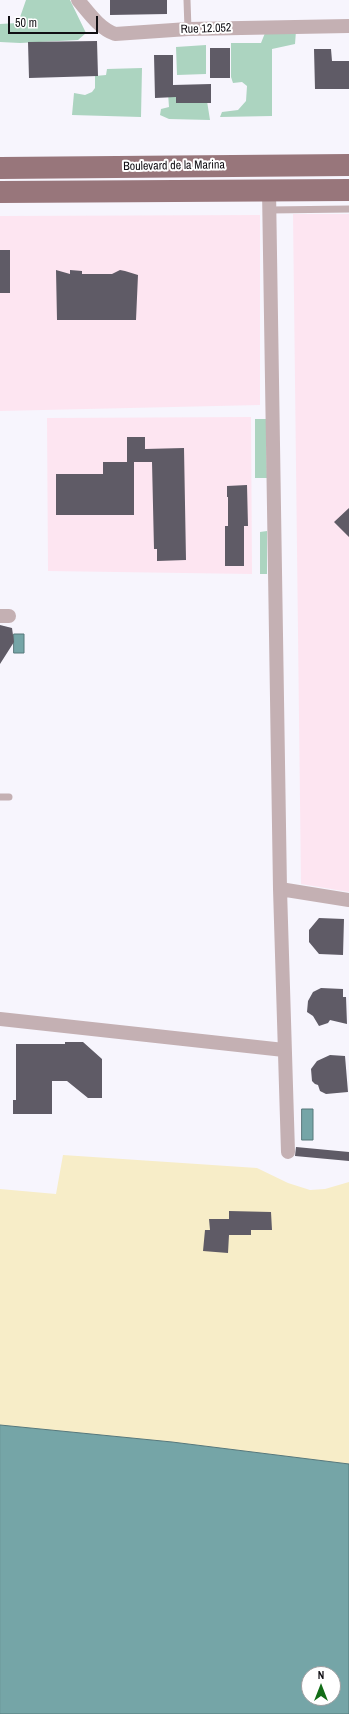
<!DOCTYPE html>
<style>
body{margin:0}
#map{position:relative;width:349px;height:1714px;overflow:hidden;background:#f7f5fd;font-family:"Archivo Narrow",sans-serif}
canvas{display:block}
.north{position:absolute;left:301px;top:1666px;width:40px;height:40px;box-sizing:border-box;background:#fff;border:1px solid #9f9fa1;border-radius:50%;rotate:0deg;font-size:11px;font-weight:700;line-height:16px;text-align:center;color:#100e13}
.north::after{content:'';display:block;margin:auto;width:14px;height:18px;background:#126d17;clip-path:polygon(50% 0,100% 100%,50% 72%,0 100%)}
.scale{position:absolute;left:8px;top:16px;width:90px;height:18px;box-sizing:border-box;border:2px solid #100e13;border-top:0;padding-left:5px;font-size:12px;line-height:14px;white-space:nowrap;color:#100e13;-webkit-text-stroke:3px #fff;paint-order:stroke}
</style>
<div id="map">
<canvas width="349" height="1714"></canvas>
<div class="north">N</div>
<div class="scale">50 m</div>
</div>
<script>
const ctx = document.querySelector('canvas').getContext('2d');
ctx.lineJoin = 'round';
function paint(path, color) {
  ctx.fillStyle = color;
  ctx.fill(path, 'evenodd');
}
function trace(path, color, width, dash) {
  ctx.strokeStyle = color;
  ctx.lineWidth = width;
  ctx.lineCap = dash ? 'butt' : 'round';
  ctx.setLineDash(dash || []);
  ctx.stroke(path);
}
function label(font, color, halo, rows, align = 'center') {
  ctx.font = font + ' "Archivo Narrow",sans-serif';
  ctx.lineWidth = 4;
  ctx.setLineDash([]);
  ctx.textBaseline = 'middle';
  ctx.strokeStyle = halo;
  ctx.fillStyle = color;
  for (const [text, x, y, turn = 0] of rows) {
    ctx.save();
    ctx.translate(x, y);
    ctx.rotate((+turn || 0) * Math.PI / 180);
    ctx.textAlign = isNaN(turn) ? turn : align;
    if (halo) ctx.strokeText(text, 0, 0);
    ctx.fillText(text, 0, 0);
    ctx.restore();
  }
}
const commercial = new Path2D(`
 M293,214H349V892L301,884Z
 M260,215V405L0,411V216Z
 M251,417L252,574L48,571L47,418Z`);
const green = new Path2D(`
 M26,0H70L86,33L78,40L20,43L0,42V24L18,23Z
 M296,31L295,44L272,49V116L220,117L222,112L238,110L246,101L247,86L242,82L233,83L231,77V43H261L265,33Z
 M206,45V74L177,75L176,47Z
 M142,68L141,117L72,115L74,93L85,95L92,92L95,88V76L106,75L107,69Z
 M168,93L207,101L210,120L169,119L160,115L161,109L169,107Z
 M255,419H266L267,478H255Z
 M267,531V574H260V532Z`);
const sand = new Path2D(`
 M63,1155L257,1168L288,1183L310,1190L325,1189L349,1182V1464L172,1442L0,1425V1189L56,1194Z`);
const water = new Path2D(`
 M14,634H24V653H14Z
 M302,1109H313V1140H302Z
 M0,1425L172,1442L349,1464V1714H0ZM309,1674H333V1698H309Z`);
const building = new Path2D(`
 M110,0H167V14L110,15Z
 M97,41L98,76L29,78L28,42Z
 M210,48H230V78H210Z
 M314,49H331L332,61H349V89H315Z
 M154,55H173V85L211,84V103H176V97L155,98Z
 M0,250H10V293H0Z
 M56,270L70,274V270L82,271V274H112L120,270L125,271L138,275L136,320H57Z
 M127,437H145V449L184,448L186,560L157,561V549H154L152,462H134V515H56V474H103V462H127Z
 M247,485L248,526H244V566H225V526H228V497H227V486Z
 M349,508V537L334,522Z
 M0,625L12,628L14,642L0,664Z
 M319,918L344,919L343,955L319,954L309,942V930Z
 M321,988L343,989V997H346L347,1024L330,1020L328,1023L319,1026L313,1016L307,1012L308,1001L313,992Z
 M65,1042H83L102,1059V1098H88L67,1081H52V1114H13V1100H16V1044H65Z
 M330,1055L345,1056L348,1092L326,1094L320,1091L318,1085L315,1084L312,1081L311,1069L317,1061Z
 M296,1147L349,1152V1161L295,1156Z
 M229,1211L271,1212L272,1230H251V1235H229L228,1253L203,1251L205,1230H210L209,1219H229Z`);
const lane = new Path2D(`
 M187,0L188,29
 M270,210L349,209
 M0,797H9`);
const street = new Path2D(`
 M78,0C89,13 99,28 115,34L188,29L349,26
 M269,190L280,889L288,1152
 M0,616H9
 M280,889L349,900
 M0,1019L284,1050`);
const primary = new Path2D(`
 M0,168L349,165
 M0,192L349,190`);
const streetNames = [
 ["Rue 12.052",206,29,-2],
 ["Boulevard de la Marina",174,166,-1]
];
paint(commercial, '#fde5f1');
paint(green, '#acd4c0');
paint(sand, '#f7edc8');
paint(water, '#75a5a7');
trace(water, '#57787b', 1);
paint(building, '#5f5b66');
trace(lane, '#c4b0b3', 7);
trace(street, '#c4b0b3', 14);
trace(primary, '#98767b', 22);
label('12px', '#100e13', '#fff', streetNames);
</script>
